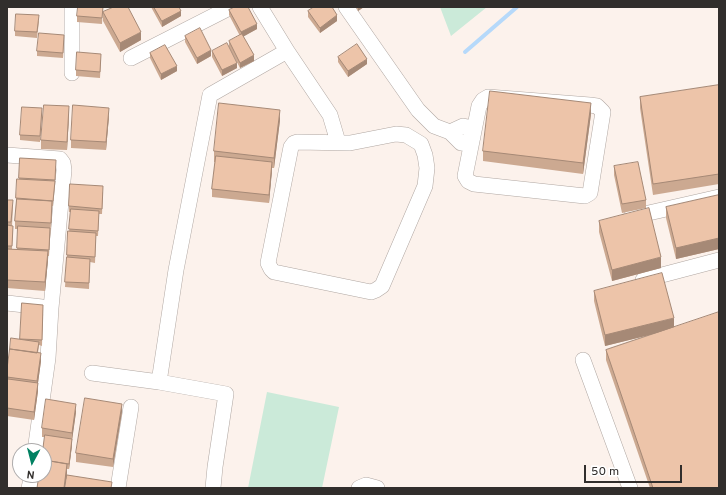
<!DOCTYPE html>
<style>
body{margin:0}
#map{position:relative;width:726px;height:495px;overflow:hidden;background:#fcf2ec;font-family:Overpass,sans-serif}
canvas{display:block}
.frame{position:absolute;inset:0;border:8px solid #312e2c;pointer-events:none}
.north{position:absolute;left:12px;top:443px;width:40px;height:40px;box-sizing:border-box;background:#fff;border:1px solid #adabab;border-radius:50%;rotate:187deg;font-size:11px;font-weight:700;line-height:16px;text-align:center;color:#312e2c}
.north::after{content:'';display:block;margin:auto;width:14px;height:18px;background:#018162;clip-path:polygon(50% 0,100% 100%,50% 72%,0 100%)}
.scale{position:absolute;left:584px;top:465px;width:98px;height:18px;box-sizing:border-box;border:2px solid #312e2c;border-top:0;padding-left:5px;font-size:12px;line-height:14px;white-space:nowrap;color:#312e2c;-webkit-text-stroke:3px #fff;paint-order:stroke}
</style>
<div id="map">
<canvas width="726" height="495"></canvas>
<div class="frame"></div>
<div class="north">N</div>
<div class="scale">50 m</div>
</div>
<script>
const ctx = document.querySelector('canvas').getContext('2d');
ctx.lineJoin = 'round';
function paint(path, color) {
  ctx.fillStyle = color;
  ctx.fill(path, 'evenodd');
}
function trace(path, color, width, dash) {
  ctx.strokeStyle = color;
  ctx.lineWidth = width;
  ctx.lineCap = dash ? 'butt' : 'round';
  ctx.setLineDash(dash || []);
  ctx.stroke(path);
}
const green = new Path2D(`
 M440,7H487L451,36Z
 M267,392L339,407L322,488H248Z`);
const stream = new Path2D(`
 M465,52L517,7`);
const minor = new Path2D(`
 M346,7L418,110L434,126L450,132L461,143L466,144L473,137
 M287,51L330,115L338,142
 M131,58L231,7
 M72,73V7
 M488,97L590,105L597,106L603,112L590,193L585,196L474,184L468,181L465,176L479,106L483,100Z
 M450,132L463,126L468,127L473,137
 M396,134L406,135L421,144L425,155L427,168L425,186L382,286L376,290L371,292L274,272L271,269L268,263L291,147L294,143L297,142L350,143Z
 M7,155L60,159L63,163L64,170L51,308L48,358L35,451
 M631,217L719,197
 M643,280L719,260
 M7,303L42,307
 M583,360L630,488
 M92,373L159,382
 M29,488L32,475
 M118,488L131,407
 M213,488L215,467L226,394L159,382L176,270L210,95L287,51L260,7
 M359,488L366,485L377,488`);
const wall = new Path2D(`
 M103,7L102,24L77,22V16Z
 M151,7H179L181,16L162,27Z
 M356,7H364L358,11Z
 M229,10L257,29L243,36L254,61L240,68L229,47V41L240,36L229,15Z
 M308,11L337,21L320,33L308,17Z
 M103,12L141,40L120,52L103,21Z
 M39,21L37,38L15,36V31Z
 M185,36L211,56L197,64L185,42Z
 M64,40L63,58L37,56V51Z
 M212,51L237,68L222,76L212,57Z
 M150,53L177,71L161,80L150,58Z
 M338,57L367,64L348,77L338,62Z
 M101,60L100,78L76,76V70Z
 M719,85V184L653,195L640,108V97Z
 M42,113L40,142L20,140V135Z
 M591,114L583,174L483,161V151Z
 M69,115L67,150L41,149V140Z
 M109,116L106,150L71,148V140Z
 M280,120L274,168H272L269,203L212,197V189L215,162H214V151Z
 M20,158L56,166L53,206H52L49,256H48L45,291L7,288V200L13,206L12,226L13,231L12,249H17L18,229H15V221L16,204V198L19,179Z
 M614,166L646,200V208L622,213L614,175Z
 M103,192L102,214H99L98,236H96L95,263L90,262L89,289L65,287L67,255L69,232L71,212H69V206Z
 M719,195V249L676,259L666,218V207Z
 M599,221L661,268L612,281L599,232Z
 M594,291L674,327L719,488H650L606,360V350L657,333L605,346L594,301Z
 M22,303L43,310L42,346L39,345L38,353L41,361L38,383V391L34,420L7,416V369L20,339Z
 M76,412L72,439V445L69,469H67V475L112,488L44,475L45,437H42V428Z
 M122,412L113,467L76,462V453Z`);
const shadedWall = new Path2D(`
 M358,7H364L358,11Z
 M181,11V16L162,27V21Z
 M337,15V21L320,33V28Z
 M257,24V29L241,38V32Z
 M141,32V40L120,52V43Z
 M211,50V56L197,64V58Z
 M254,55V61L240,68V63Z
 M367,59V64L348,77V71Z
 M237,63V68L222,76V70Z
 M177,66V71L161,80V74Z
 M591,103V114L583,174V163Z
 M69,106V115L67,150V142Z
 M109,108V116L106,150V142Z
 M280,110V120L274,168V158Z
 M272,162V171L269,203V195Z
 M52,201V210L51,231V223Z
 M719,238V249L676,259V248Z
 M48,251V260L45,291V282Z
 M661,257V268L612,281V270Z
 M674,318V329L605,346V335Z
 M41,353V361L37,390V381Z
 M38,383V391L34,420V412Z
 M76,404V412L72,441V433Z
 M122,404V412L113,467V459Z
 M72,439V445L69,469V464Z
 M67,464V472L65,488H64Z`);
const building = new Path2D(`
 M78,7H103L102,18L77,16Z
 M114,7H128L141,32L120,43L103,12Z
 M154,7H179L181,11L162,21Z
 M235,7H248L257,24L241,32L229,10Z
 M314,7H332L337,15L320,28L308,11Z
 M16,14L39,15L37,32L15,31Z
 M200,28L211,50L197,58L185,36Z
 M39,33L64,35L63,53L37,51Z
 M242,34L254,55L240,63L229,41Z
 M227,43L237,63L222,70L212,51Z
 M357,44L367,59L348,71L338,57Z
 M165,45L177,66L161,74L150,53Z
 M77,52L101,54L100,72L76,70Z
 M719,85V174L653,184L640,97Z
 M490,91L591,103L583,163L483,151Z
 M219,103L280,110L274,158L214,151Z
 M44,105L69,106L67,142L41,140Z
 M73,105L109,108L106,142L71,140Z
 M22,107L42,108L40,136L20,135Z
 M216,156L272,162L269,195L212,189Z
 M20,158L56,160L55,180L19,178Z
 M638,162L646,200L622,204L614,166Z
 M17,179L55,181L53,201L16,198Z
 M70,184L103,186L102,209L69,206Z
 M719,195V238L676,248L666,207Z
 M17,199L52,201L51,223L15,221Z
 M7,200H13L11,222H7Z
 M649,208L661,257L612,270L599,221Z
 M71,209L99,211L98,231L69,229Z
 M7,225L13,226L12,246H7Z
 M18,226L50,228L49,250L17,248Z
 M68,231L96,233L95,257L67,255Z
 M7,249L48,251L45,282L7,280Z
 M67,257L90,259L89,283L65,282Z
 M662,273L674,318L605,335L594,291Z
 M22,303L43,305L42,340L20,339Z
 M719,312V488H653L606,350Z
 M11,338L39,342L37,353L10,349Z
 M10,349L41,353L37,381L7,377V369Z
 M8,379L38,383L34,412L7,408V388Z
 M85,398L122,404L113,459L76,453Z
 M46,399L76,404L72,433L42,428Z
 M45,435L72,439L69,464L44,460V451H43Z
 M44,460L67,464L64,488H37L39,475H44Z
 M67,475L112,482L111,488H65Z`);
paint(green, '#cbead9');
trace(stream, '#b6d9fa', 4);
trace(minor, '#b0a7a2', 16);
trace(minor, '#fff', 15);
paint(wall, '#cca991');
paint(shadedWall, '#a68976');
paint(building, '#edc4a9');
trace(building, '#a68976', 1);
</script>
